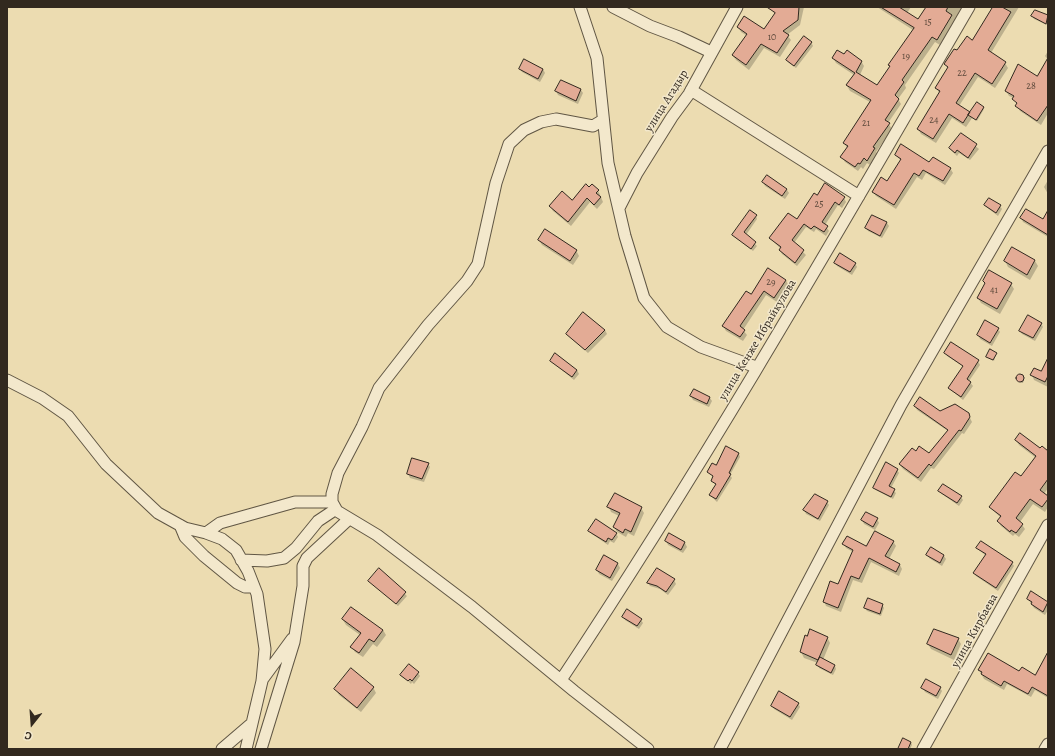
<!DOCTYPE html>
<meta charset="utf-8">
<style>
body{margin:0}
#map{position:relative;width:1055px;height:756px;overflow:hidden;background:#ecdcb1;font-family:Alegreya,serif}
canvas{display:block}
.frame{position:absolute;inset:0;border:8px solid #32291f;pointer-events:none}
.north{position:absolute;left:12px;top:704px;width:40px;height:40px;-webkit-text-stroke:3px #f3e8cc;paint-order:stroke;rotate:197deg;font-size:11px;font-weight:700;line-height:16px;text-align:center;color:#32291f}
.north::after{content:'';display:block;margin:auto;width:14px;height:18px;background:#32291f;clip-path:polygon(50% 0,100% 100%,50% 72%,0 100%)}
</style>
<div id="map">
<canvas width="1055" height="756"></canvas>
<div class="frame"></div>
<div class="north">С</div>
</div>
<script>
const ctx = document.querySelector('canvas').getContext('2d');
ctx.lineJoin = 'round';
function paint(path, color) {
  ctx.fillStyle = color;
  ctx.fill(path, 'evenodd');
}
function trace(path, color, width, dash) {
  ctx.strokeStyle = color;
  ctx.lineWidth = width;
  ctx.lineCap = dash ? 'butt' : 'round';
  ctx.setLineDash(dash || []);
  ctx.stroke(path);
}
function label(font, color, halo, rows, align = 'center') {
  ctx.font = font + ' Alegreya,serif';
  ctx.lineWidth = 3;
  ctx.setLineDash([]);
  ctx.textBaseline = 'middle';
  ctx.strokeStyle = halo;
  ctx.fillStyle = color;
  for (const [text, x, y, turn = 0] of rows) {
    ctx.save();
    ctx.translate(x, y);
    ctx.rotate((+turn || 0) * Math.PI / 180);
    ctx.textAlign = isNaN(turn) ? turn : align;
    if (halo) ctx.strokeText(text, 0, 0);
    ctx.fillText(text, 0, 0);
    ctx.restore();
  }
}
const shadow = new Path2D(`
 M774,7H804L800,25L787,35L791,40L780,57L764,48L749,70L736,60L733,56L747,36L741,32L738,27L764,31L775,15L772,10Z
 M877,7H911L907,13L919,21L927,7H963L940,45L935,42L905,85L906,88L898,99L901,104L888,123L892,129L876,152L878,154L870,165L867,163L863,169L861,167L858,171L845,162L842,157L847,148L844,143L870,102L850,91L847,86L854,75L836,63L833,58L844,56L861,61L864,66L860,75L877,87L891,68L889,65L913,30Z
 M994,7H1019L991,53L1005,63L1008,68L995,88L978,77L959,106L970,114L984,107V109L977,121L972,118L966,127L952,118L936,143L921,134L918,129L940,94L936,88L948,69L945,64L957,52L973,41Z
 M1035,11L1048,17L1047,25L1034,19L1032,16Z
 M811,42L813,46L796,68L789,63L787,60Z
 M1048,51V113L1041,125L1020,111L1014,98L1009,96L1006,91L1037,77L1048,60L1045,56Z
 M520,69H543L545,73L540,82L522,72Z
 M581,90L583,93L578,104L558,95L556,91Z
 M961,134L979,149L970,160L959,153L957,156L950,149Z
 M896,155L950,168L953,173L945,185L926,173L922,180L917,177L896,209L876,196L873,192L887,182L901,161Z
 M767,176L787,190L789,193L785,199L765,186L763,182Z
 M1048,180V194L1044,187Z
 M589,188L598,190L603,202L597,209L590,202L571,226L553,211L550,206L572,201Z
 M817,196L844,198L846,202L842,208L838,205L825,225L829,231L826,236L816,229L814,232L806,227L794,243L806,255L797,266L782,254L780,250L781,249L770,238L797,221Z
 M985,206H1000L1002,209L998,216Z
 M1048,212V237L1023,222L1021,218L1043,220Z
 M756,216L757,219L746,235L757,246L753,251L733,235Z
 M887,223L889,226L882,238L868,231L866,228Z
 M539,240L576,250L579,256L573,265L542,245Z
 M1013,248L1035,261L1038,266L1030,280L1008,267L1005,261Z
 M835,263H855L857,267L852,275L837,266Z
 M786,280L788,285L777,302L766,295L743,330L747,335L743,341L726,331L723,326L751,295Z
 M986,284H1011L1014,289L1000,314L981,303L978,298Z
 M1041,323L1043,327L1035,341L1022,334L1020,331Z
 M998,329L1000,332L992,346L980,339L978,335Z
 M605,330L607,334L588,353L567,334Z
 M952,344L978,361L980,365L969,381L973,386L963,400L949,388L964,367L947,356L946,353Z
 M996,354L994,361L987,357Z
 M551,361L577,370L579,374L574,380Z
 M1048,370V387L1034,380L1032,375Z
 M1018,376L1025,377L1023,383H1021L1016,378Z
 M691,396L710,398L712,401L709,407L693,400Z
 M915,406L940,412L968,414L972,422L964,434L962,433L934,469L931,468L921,482L903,469L900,465L916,452L929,455L948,431L917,410Z
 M1020,434L1048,453V488L1044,494L1048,497V507L1045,512L1033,504L1020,522L1025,529L1019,537L1015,534L1013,536L1001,526L998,521L1001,518L990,507L1022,477L1036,458L1019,445L1016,440Z
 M726,447L739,454L740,457L730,475L732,478L717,502L710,495L716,485L712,481L714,477L708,472L716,466Z
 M412,459L428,464L430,467L424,482L410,478L408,474Z
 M897,470L899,473L891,488L896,493L893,499L876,490L874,488Z
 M940,491L961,497L963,500L959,506L942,494Z
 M827,502L829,505L820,521L806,514L804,510Z
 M609,507L641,508L644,513L634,536L628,533L626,537L617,532L614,527L619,516L611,512Z
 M866,513L877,519L879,523L875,530L864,524L862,520Z
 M590,531L616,533L618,537L614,543L610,541L608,545L592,534Z
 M670,535L685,543L687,547L683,553L668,545L666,541Z
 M893,541L896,546L889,559L900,565L902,569L899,576L871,562L862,583L853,580L841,612L826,606L824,601L839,585L853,552L846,548L844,544L867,548Z
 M931,548L944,556L946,559L942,566L929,558L928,555Z
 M977,548L1012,563L1014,566L998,591L976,576L974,573L986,556Z
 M604,557L618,564L620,568L612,581L599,574L597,570Z
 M379,570L407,596L398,606L370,581Z
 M674,580L676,584L668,595L660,589L650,586L648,583Z
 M1032,593L1048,604V610L1045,615L1034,608L1028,599Z
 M882,605L884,608L881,616L867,611L865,608Z
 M623,617L641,620L643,623L639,629L625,620Z
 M343,620L383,630L386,635L377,647L373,644L363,657L355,652L352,647L360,635L346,625Z
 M827,637L830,643L823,660L835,666L836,669L833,675L819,668L818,663L804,658L801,652Z
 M958,639L961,644L954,660L931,649L928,644Z
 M1048,662V698L1035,690L1031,697L1007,684L1004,690L984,679L979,670L1020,673L1035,676Z
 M418,673L420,676L414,684L412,682L411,684L402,675Z
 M373,687L376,693L361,712L339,695L336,690Z
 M923,688H940L942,691L938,699L925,692Z
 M798,703L800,707L792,720L774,709L772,706Z
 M911,742L912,745L910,749H899Z`);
const building = new Path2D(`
 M767,7H799L798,20L783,31L789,35L777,53L761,44L746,65L732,55L747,34L737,27L744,16L764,29L775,13Z
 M881,7H899L918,19L926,7H948L946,11L952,15L937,40L932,37L902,80L904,82L895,95L899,99L885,120L890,123L873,147L875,148L867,161L864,158L860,164L858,163L855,167L840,157L848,146L843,143L871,100L846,85L855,73L832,58L837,50L844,54L847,50L862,61L856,72L877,85L890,66L888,65L914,28Z
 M993,7H1002L1011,12L988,50L1006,62L992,84L975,73L956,103L970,112L963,123L949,114L933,139L917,129L940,91L935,88L948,67L944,64L954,49L957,50L967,36L972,40Z
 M1035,10L1048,15L1046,24L1031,16Z
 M804,36L812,42L794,66L786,60Z
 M1048,58V105L1037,121L1015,106L1017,103L1012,99L1014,96L1005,91L1018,64L1037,76Z
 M524,59L543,69L538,79L519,69Z
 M561,80L581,89L576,101L555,91Z
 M977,102L984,107L976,120L968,115Z
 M961,133L977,144L968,158L957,150L955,153L949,148Z
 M901,144L929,162L933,157L951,168L943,181L923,170L919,176L914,173L894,205L872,192L881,177L887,181L901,159L895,155Z
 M767,175L787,189L782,196L762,182Z
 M825,183L845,197L839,205L835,202L822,222L828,226L824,232L814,226L811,229L804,224L792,240L804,250L795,263L779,250L781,247L769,238L788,213L797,219L814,193L817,195Z
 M586,184L589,187L592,184L599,190L596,193L601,197L594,205L587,198L568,222L549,206L562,191L572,200Z
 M989,198L1001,205L996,213L984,205Z
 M1026,209L1043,219L1048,210V235L1020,218Z
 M750,210L757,215L744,232L756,242L751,249L732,235Z
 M872,215L887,222L880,236L865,228Z
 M545,229L577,250L570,261L538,240Z
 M1012,247L1035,260L1027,275L1004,261Z
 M840,253L856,263L850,272L834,263Z
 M768,268L786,280L774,298L764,291L740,326L745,330L740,337L722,326L746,291L751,294Z
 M989,270L1012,283L997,309L977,298L985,283L983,281Z
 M583,312L605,330L585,350L566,334Z
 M1028,315L1042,323L1033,338L1019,331Z
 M985,320L999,328L990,343L977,335Z
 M951,342L979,360L967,379L971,382L961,397L948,388L963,366L944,353Z
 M990,349L997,353L993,360L986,357Z
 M555,353L577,370L572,377L550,361Z
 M1048,358V376L1045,382L1030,375L1034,368L1041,371Z
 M1016 378a4 4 0 1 1 8 0a4 4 0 1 1-8 0Z
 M694,389L710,397L707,404L690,396Z
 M920,397L940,411L955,404L969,413L970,417L961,431L959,430L931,466L929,464L918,478L899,464L912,448L916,451L919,446L929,453L948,430L914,406Z
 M1020,433L1040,448L1042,446L1048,451V479L1040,490L1048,496V499L1042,507L1030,499L1016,518L1023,524L1016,533L1011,530L1010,532L997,521L1001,516L989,507L1015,472L1021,476L1036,456L1015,440Z
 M726,446L739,453L729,473L731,474L716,499L709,495L716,484L711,481L713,476L707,472L712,463L716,465Z
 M412,458L429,463L422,479L407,474Z
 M886,462L898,469L889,486L895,489L891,497L873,488Z
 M943,484L962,496L957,503L938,491Z
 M615,493L642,507L631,532L625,529L623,533L613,527L620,513L607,507Z
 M815,494L828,501L818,519L803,510Z
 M866,512L878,518L873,527L861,520Z
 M596,519L617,533L612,540L608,538L606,542L588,531Z
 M875,531L894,541L885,556L900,564L896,572L869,558L859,579L851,576L838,608L823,602L830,581L838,584L853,550L842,544L847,536L866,546Z
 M669,533L685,542L681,550L665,541Z
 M981,541L1013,562L996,588L973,573L986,554L976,548Z
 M931,547L944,555L940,563L926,555Z
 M604,555L618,563L610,578L596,570Z
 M379,568L406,592L396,604L368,581Z
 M657,568L675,579L666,592L657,586L647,583Z
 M1031,591L1048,602L1043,612L1031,604L1032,602L1027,599Z
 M868,598L883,604L880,614L864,608Z
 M351,607L383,630L374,642L369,639L359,653L350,647L361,633L342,619Z
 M627,609L642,619L637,626L622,617Z
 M810,629L828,637L818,660L800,652L805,635L807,636Z
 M934,629L959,638L951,655L927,644Z
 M1048,652V696L1032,687L1028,694L1004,681L1001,686L981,674L982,672L978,670L988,653L1019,671L1022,667L1035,675Z
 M820,657L835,665L831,673L816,665Z
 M409,664L419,672L412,681L410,679L408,681L400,675Z
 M351,668L374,687L357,708L334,689Z
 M926,679L941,687L936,696L921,688Z
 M779,691L799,703L790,717L771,706Z
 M903,738L911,742L908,749H898Z`);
const minor = new Path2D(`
 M580,7L597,58L608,163L625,236L644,298L667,327L701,347L756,367
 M613,7L650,26L679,37L711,52
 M691,90L859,196
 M603,120L593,126L556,119L541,122L524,130L509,144L496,183L478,264L467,281L428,325L379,388L362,427L338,473L332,494V502L337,511L377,535L472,607L574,691L648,749
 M619,208L637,173L672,117L689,94L737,7
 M7,380L42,398L68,416L106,464L158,513L185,528L206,533L222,539L236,550L248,571L257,594L265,649L262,681L246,749
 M180,525L185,537L204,556L237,583L245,587H254
 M206,533L220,523L295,502H332
 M241,560L267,561L284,558L296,548L318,521L336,509
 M262,680L292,639
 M561,680C706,462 837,234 969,7
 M222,749L250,725
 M261,749L294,642L303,586V566L307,558L349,519
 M720,749L901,405L1048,151
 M923,749L1048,525
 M1045,749L1048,744`);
const numberNames = [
 ["15",928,23],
 ["10",772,38],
 ["19",906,57],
 ["22",962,74],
 ["28",1031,87],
 ["24",934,121],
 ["21",866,124],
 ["25",819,205],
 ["29",771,283],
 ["41",994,291]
];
const streetNames = [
 ["улица Агадыр",667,101,-58],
 ["улица Кенже Ибрайкулова",758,340,-59],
 ["улица Кирбаева",975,631,-61]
];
paint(shadow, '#0003');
paint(building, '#e3ab95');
trace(building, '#32291f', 1);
trace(minor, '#605644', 13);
trace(minor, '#f3e8cc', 11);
label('10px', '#5e4a3c', null, numberNames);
label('12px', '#32291f', '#f3e8cc', streetNames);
</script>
